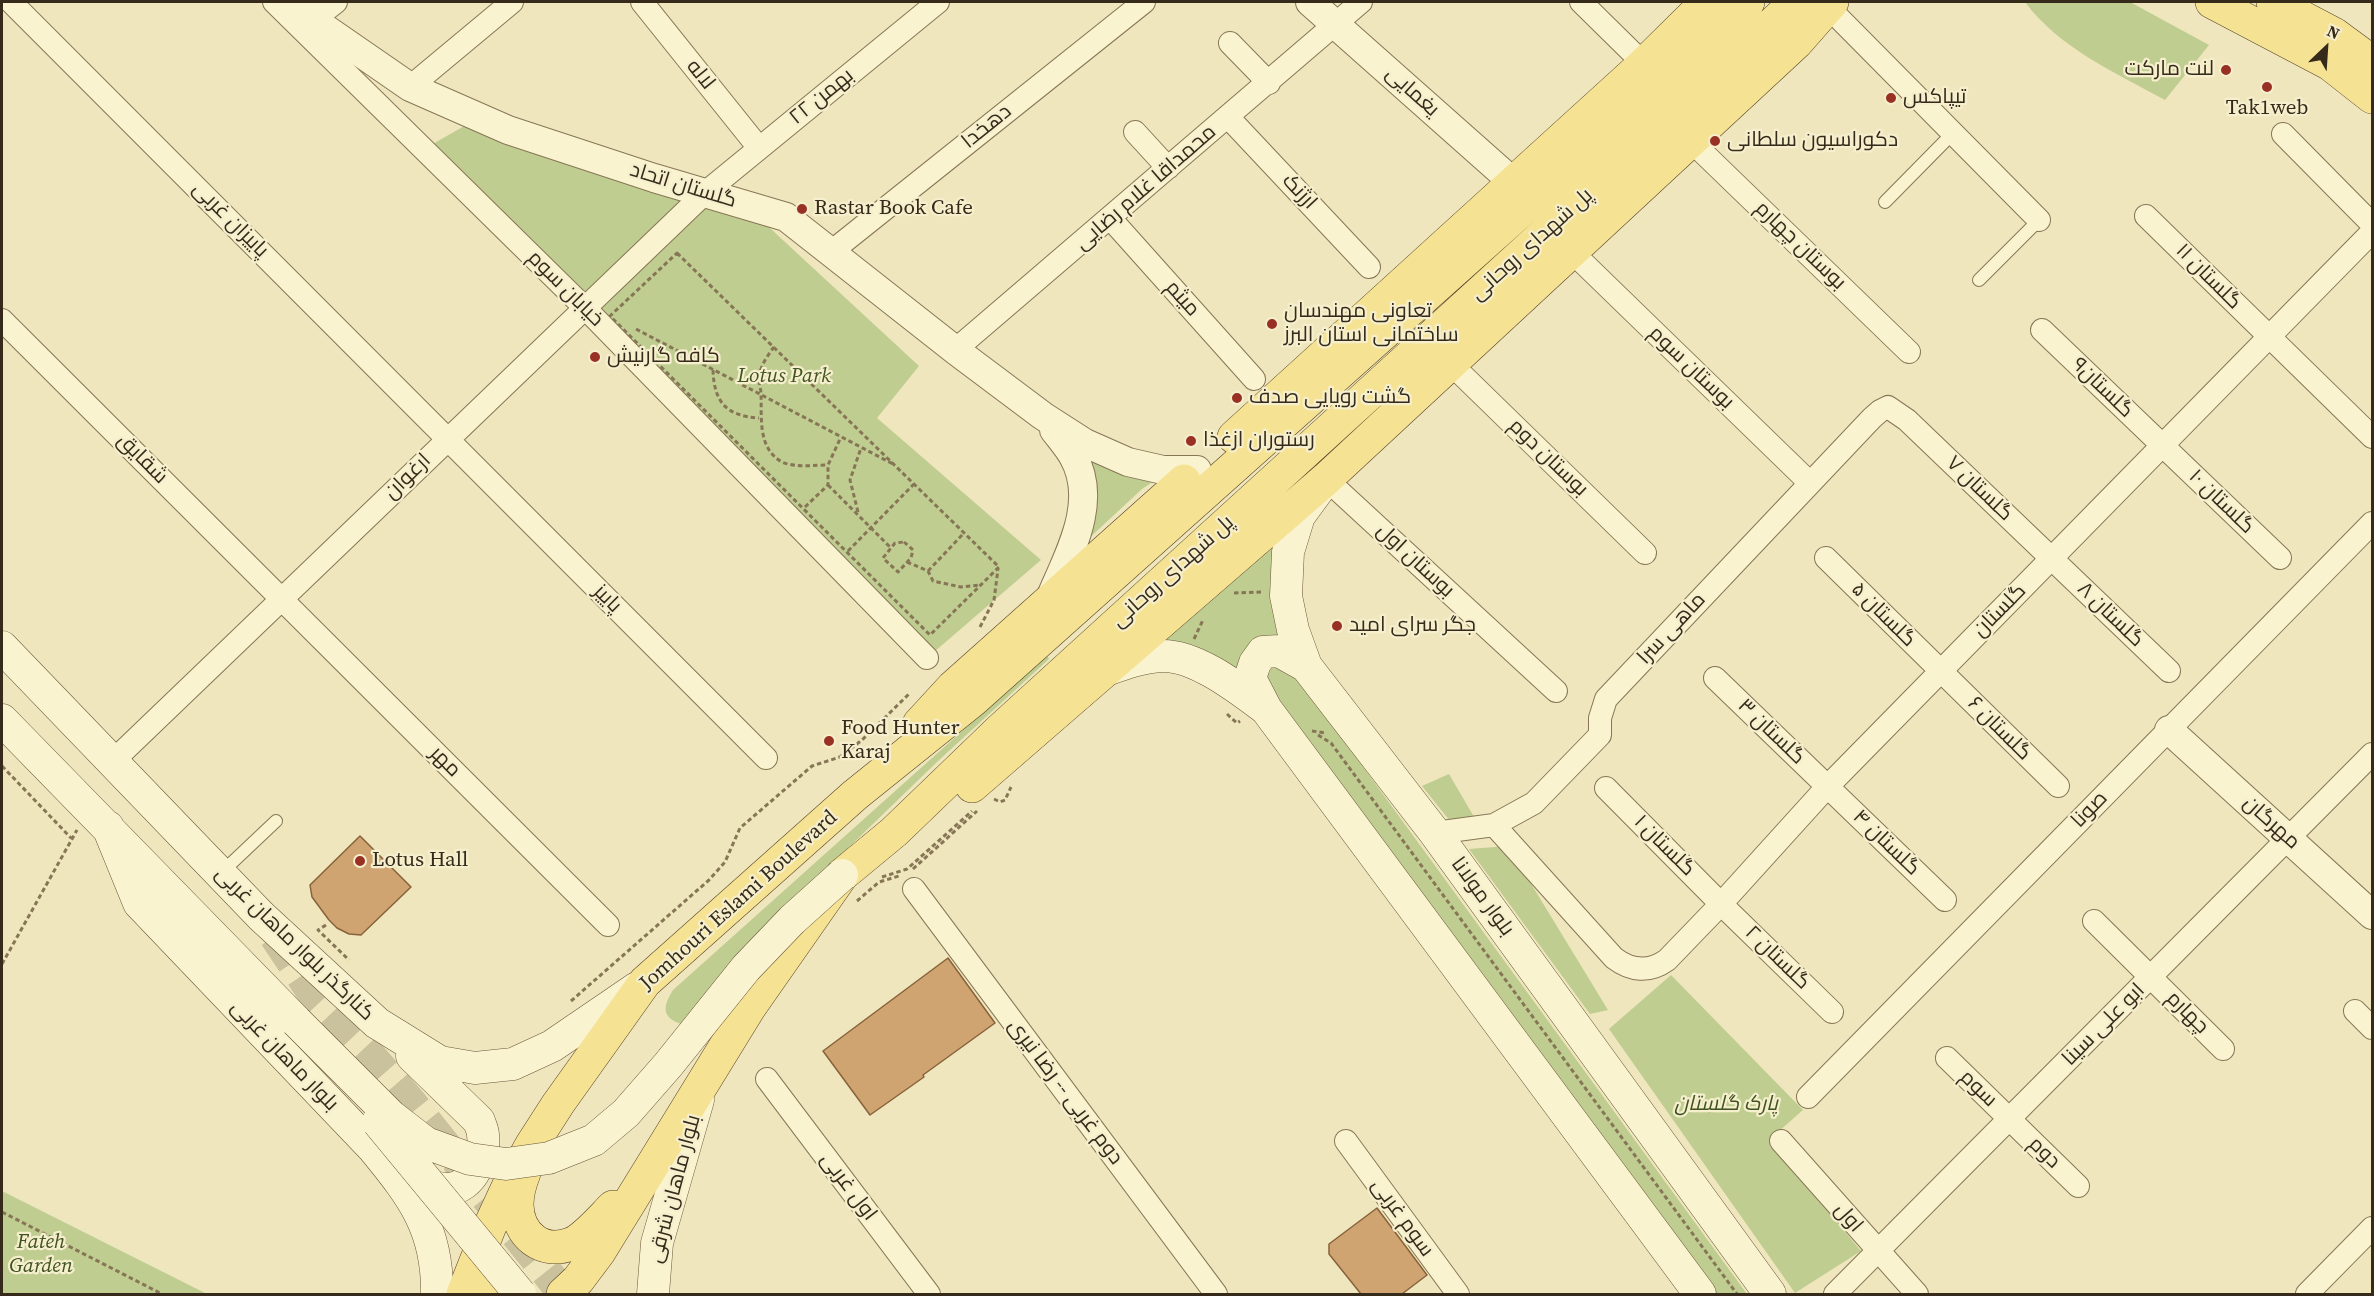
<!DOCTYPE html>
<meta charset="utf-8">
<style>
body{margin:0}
#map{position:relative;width:2374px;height:1296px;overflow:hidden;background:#efe6bd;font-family:"Source Serif 4",serif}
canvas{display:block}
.frame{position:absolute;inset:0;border:3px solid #362b1b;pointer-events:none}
.north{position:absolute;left:2296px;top:18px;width:60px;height:60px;-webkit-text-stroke:4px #f6efcd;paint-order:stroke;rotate:25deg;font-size:16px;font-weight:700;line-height:24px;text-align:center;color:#362b1b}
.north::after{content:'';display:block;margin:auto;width:21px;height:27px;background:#362b1b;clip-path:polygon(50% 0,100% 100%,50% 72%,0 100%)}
</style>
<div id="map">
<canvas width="2374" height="1296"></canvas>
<div class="frame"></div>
<div class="north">N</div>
</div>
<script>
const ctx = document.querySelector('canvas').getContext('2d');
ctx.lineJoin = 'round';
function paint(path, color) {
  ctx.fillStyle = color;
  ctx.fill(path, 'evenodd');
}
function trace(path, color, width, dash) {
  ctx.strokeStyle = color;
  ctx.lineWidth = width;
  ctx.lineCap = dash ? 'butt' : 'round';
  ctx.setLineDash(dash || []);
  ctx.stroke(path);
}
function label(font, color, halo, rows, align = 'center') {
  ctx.font = font + ' "Source Serif 4",Cairo,serif';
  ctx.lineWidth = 4.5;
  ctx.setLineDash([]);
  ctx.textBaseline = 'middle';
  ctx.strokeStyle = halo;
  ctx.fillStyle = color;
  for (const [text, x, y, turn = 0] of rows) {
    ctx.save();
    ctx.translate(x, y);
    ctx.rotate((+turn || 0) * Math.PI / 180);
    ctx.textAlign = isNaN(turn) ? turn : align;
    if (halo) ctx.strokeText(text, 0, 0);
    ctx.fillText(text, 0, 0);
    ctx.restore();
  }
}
const green = new Path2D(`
 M2025,2H2130L2209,45L2165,100C2116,73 2059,48 2025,2Z
 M466,125L758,217L919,366L877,418L1041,560L927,658L417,153Z
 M1082,454L1154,481L1142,489L1085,542Z
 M1283,524L1284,642L1236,674L1145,644Z
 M1047,655L1049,659L937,762L813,882L692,1018L681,1024C661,1017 663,1006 673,990Z
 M1272,667H1289L1318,705L1747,1294H1714L1281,706L1266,680Z
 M1449,774L1477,822L1450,821L1422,786Z
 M1508,846L1608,1010L1590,1014L1469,849Z
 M1671,975L1803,1110L1769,1140L1861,1251L1795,1293L1609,1029Z
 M2,1191L207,1294H2Z`);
const building = new Path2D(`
 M360,836L411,887L361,935L349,934L337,928L329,920L312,897L310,885Z
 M948,958L995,1023L923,1075L924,1077L870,1115L823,1051Z
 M1377,1208L1427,1275L1402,1294H1361L1329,1254V1244Z`);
const secondaryTunnel = new Path2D(`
 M275,936L317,999L366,1051L412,1104L564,1294`);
const path = new Path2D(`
 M677,253L999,567L930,635L610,316Z
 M636,329L893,464
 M774,347C768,355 761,365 759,376C758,382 761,388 761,394C762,417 757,448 782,462C795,468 815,465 828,465
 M713,370C714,403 727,416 759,418
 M828,485L891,548
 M805,507L828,485V465L841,437
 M858,512L850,480L861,448
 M904,542L913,550L911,558L898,572L883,558L895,543Z
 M848,551L914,484
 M907,562L928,571L933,581L961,587L980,585
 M928,571L964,533
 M1234,593L1261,592
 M980,627L994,600L998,569
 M1194,639L1203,620
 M1227,714L1237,723L1240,721
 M1312,731L1326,733
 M1318,735L1331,743L1737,1294
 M2,766L71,838
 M994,799L1000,802L1005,800L1011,787
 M913,869L977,811
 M882,877L907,869L972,811
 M857,901L879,882L899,876
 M326,925L318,930L349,960
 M2,964L77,830
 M571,1001L709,880L725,862L740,828L812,766L840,757L862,740L909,694
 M2,1212L162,1294`);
const service = new Path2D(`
 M1885,202L1953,133
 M1979,280L2039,220
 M221,873L276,821`);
const minor = new Path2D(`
 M11,2L766,758
 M274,2L585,308L927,658
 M642,2L759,148
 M1581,2L1644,64
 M1828,7L2039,220
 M313,20L336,2
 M1230,43L1269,83
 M410,87L512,2
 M1228,117L1369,267
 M1135,132L1168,168
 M2283,134L2372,224
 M1691,141L1909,352
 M2146,216L2372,437
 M1110,218L1254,379
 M831,252L1144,2
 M1572,252L1810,483
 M2,320L608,925
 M2042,330L2280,558
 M955,350L1361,2
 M1451,364L1645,553
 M1326,479L1556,691
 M1826,558L2058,786
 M1715,678L1945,900
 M112,762L706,192L938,2
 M1606,788L1721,904L1832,1012
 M1494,825L1614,958C1631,971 1649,973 1667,960L1721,904L1827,787L2372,232
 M1435,833L1494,825L1534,803L1600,735V718L1606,699L1872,418L1880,411L1888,407L1907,420L2169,671
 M914,889L1216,1294
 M2094,921L2223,1049
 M2355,1011L2372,1028
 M1947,1058L2078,1186
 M767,1079L929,1294
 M1808,1097L2372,523
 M1346,1141L1458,1294
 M1781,1141L1917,1294
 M1835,1294L2372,754
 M2307,1294L2372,1228`);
const tertiary = new Path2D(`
 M298,2L313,20L410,87L508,130L654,178L786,217L955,350L1043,416L1085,443L1128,462L1163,470H1197
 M1310,2L1514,183
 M1049,601C1067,557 1100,503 1073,456C1068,447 1060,438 1054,430
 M2169,730L2372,915`);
const secondary = new Path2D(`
 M1318,490L1299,516L1288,552L1286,596L1293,630L1306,666L1435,833L1770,1294
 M2,647L261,916L377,1023L440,1062L475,1068L513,1064L552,1046L637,988
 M1103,671C1123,664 1141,657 1162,656C1196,655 1239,689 1266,709L1700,1294
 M1266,709L1250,678L1255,663L1263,652L1279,651L1306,666
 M2,720L296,1021
 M108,827L139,903L373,1148C413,1197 438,1229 437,1294
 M412,1056L479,1121C480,1125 483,1130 483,1135C486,1155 472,1189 448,1189C435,1190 424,1182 413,1177
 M653,1294L657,1243L698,1100`);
const primary = new Path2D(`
 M2212,2L2330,64L2372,97
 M2273,2L2334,34L2372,62
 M1234,437L1644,64L1707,2
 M919,724L953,687L1184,481
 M972,786L1326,479L1796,43L1832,2
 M524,1173C520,1183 517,1193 517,1205C518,1235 542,1255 571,1244C584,1239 602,1218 613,1207
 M463,1294L490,1226L509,1185L531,1146L558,1104L645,982L855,795L972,701L1618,124L1748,2
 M481,1294L495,1290L510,1294
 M563,1294L578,1280L599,1252L749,1008L842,875L894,832L1001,729L1641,146L1796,2`);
const secondaryBridge = new Path2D(`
 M296,1021L391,1116L426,1143L470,1159L506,1164L549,1158L594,1140L626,1113L668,1065L746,968L792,920L842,875
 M378,1122L520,1294`);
const markers = [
 [2226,70,6,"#983123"],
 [2267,87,6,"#983123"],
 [1891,98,6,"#983123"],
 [1715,141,6,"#983123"],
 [802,209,6,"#983123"],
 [1272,324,6,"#983123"],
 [595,357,6,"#983123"],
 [1237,398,6,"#983123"],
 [1191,441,6,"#983123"],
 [1337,626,6,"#983123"],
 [829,741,6,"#983123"],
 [360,861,6,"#983123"]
];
const poiNames = [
 ["لنت مارکت",2214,70,"right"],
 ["تیپاکس",1903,98],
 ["Tak1web",2267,109,"center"],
 ["دکوراسیون سلطانی",1727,141],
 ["Rastar Book Cafe",814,209],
 ["تعاونی مهندسان",1284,312],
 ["ساختمانی استان البرز",1284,336],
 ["کافه گارنیش",607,357],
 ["گشت رویایی صدف",1249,398],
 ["رستوران ازغذا",1203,441],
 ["جگر سرای امید",1349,626],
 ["Food Hunter",841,729],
 ["Karaj",841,753],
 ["Lotus Hall",372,861]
];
const streetNames = [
 ["لاله",700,75,51],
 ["یغمایی",1412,92,42],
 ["۲۲ بهمن",822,97,-39],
 ["دهخدا",987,127,-39],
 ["گلستان اتحاد",683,186,17],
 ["محمداقا غلام رضایی",1146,188,-41],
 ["ارژنک",1299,192,47],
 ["پاییزان غربی",230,220,45],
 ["پل شهدای روحانی",1532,245,-42],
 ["بوستان چهارم",1800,246,44],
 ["گلستان ۱۱",2208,277,45],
 ["خیابان سوم",565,289,45],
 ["میثم",1182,299,48],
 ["بوستان سوم",1691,368,44],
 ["گلستان۹",2102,388,44],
 ["بوستان دوم",1548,458,44],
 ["شقایق",142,459,45],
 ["ارغوان",408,477,-44],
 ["گلستان ۷",1979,489,44],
 ["گلستان ۱۰",2221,502,44],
 ["بوستان اول",1415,561,43],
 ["پل شهدای روحانی",1173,572,-42],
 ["پاییز",607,599,45],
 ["گلستان",2000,611,-45],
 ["گلستان ۵",1883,615,45],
 ["گلستان ۸",2110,615,44],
 ["ماهی سرا",1672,629,-47],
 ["گلستان ۶",1999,729,45],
 ["گلستان ۳",1771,732,44],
 ["مهر",445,762,45],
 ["صونا",2090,810,-46],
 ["مهرگان",2271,823,42],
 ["گلستان ۴",1886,843,44],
 ["گلستان ۱",1664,846,45],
 ["بلوار مولانا",1482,897,54],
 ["Jomhouri Eslami Boulevard",739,901,-42],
 ["کنارگذر بلوار ماهان غربی",294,944,44],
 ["گلستان ۲",1777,958,44],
 ["چهارم",2187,1013,45],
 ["ابو علی سینا",2104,1025,-45],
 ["بلوار ماهان غربی",284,1056,46],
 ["سوم",1978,1089,44],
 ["دوم غربی -- رضا نیری",1065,1092,53],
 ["دوم",2044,1153,44],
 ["اول غربی",848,1187,53],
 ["بلوار ماهان شرقی",675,1189,-75],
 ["سوم غربی",1402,1218,54],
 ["اول",1848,1218,49]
];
const parkNames = [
 ["Lotus Park",784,377],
 ["پارک گلستان",1726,1105],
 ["Fateh",41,1243],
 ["Garden",41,1267]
];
paint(green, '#bfcd91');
paint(building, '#cfa471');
trace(building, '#87623b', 1.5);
trace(secondaryTunnel, '#cac19d', 32, [32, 16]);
trace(service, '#877656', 14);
trace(minor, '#877656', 24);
trace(tertiary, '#877656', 30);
trace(secondary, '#695739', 33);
trace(primary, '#54432a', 34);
trace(path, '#877656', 3, [4.5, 3]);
trace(service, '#faf3d0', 12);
trace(minor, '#faf3d0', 22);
trace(tertiary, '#faf3d0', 28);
trace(secondary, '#faf3d0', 32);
trace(primary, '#f5e292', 33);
trace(secondaryBridge, '#695739', 33, []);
trace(secondaryBridge, '#faf3d0', 32);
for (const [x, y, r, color] of markers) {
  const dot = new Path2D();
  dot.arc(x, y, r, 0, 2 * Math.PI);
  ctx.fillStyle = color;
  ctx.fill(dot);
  trace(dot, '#f6efcd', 2);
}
label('21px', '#362b1b', '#f6efcd', poiNames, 'left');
label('21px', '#362b1b', '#f6efcd', streetNames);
label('italic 21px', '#405321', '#f6efcd', parkNames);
</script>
